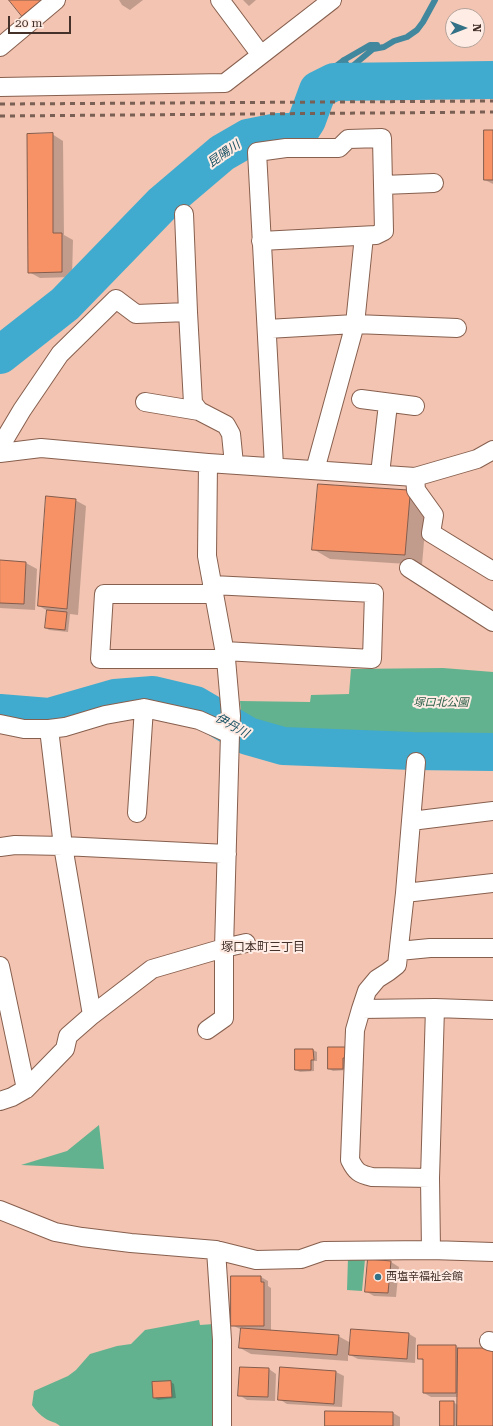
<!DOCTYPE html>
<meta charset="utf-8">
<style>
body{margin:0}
#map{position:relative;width:493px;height:1426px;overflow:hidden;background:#f2c4b1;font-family:"Roboto Serif",serif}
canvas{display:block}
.north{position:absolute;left:445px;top:8px;width:40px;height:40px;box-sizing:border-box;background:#ffece4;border:1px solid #b4a29a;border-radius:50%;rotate:90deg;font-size:11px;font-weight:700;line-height:16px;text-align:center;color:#44322a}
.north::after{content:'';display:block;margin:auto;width:14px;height:18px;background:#337187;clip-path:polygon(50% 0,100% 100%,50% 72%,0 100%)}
.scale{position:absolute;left:8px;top:16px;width:63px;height:18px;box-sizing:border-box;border:2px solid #44322a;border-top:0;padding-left:5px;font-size:12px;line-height:14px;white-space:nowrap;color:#44322a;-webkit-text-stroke:3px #ffece4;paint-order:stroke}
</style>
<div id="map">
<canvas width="493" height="1426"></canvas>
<div class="north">N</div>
<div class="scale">20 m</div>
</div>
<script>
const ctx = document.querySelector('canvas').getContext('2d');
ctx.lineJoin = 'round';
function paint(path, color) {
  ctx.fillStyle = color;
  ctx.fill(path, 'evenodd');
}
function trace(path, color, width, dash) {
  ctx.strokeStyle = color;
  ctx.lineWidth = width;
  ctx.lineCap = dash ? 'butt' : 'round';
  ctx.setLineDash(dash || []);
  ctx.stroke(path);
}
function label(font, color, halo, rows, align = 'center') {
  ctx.font = font + ' "Roboto Serif","Noto Sans JP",serif';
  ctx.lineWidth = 4;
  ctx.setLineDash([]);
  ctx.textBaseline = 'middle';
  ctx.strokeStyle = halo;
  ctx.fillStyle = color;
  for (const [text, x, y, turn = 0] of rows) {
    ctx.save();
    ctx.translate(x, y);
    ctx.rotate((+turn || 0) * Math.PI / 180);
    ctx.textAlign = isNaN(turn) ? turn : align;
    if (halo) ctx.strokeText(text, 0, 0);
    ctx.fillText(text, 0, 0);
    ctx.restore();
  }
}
const green = new Path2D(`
 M443,668L493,672V740L337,738L263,734L242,723L240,701L310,702L311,695L349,694L351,669Z
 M99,1125L104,1169L21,1165L67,1151Z
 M348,1258L365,1259L362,1291L347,1290Z
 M199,1320L200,1325L214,1324V1426H60C56,1422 51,1422 46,1419C40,1415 36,1411 32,1405L34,1391L68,1376L76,1370L90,1354L117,1346L131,1344L145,1330Z`);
const shadow = new Path2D(`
 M119,0H143L130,10L122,5Z
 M243,0H256L249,6Z
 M493,131V184L485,180Z
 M52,134L63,141L64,235L73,240L72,277L40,278L29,272Z
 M408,491L427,506L422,565L330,559L313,549Z
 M75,500L86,506L78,615L70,614L68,632L49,630L46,628L48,611L39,606Z
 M0,561L26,563L37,569L35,610L0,608Z
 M296,1050H313L317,1052V1061H314V1071L300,1072L296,1070Z
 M350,1050L347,1070L333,1071L329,1069Z
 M369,1260L391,1262L399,1267L396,1297L374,1296L367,1292Z
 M261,1277L268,1281V1286L271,1288V1331L338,1336L351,1343L352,1330L409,1334L416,1338L415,1363L358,1359L348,1354V1361L251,1354L240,1348L242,1330L232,1325Z
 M419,1346H456L461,1349L493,1426H441L453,1402L458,1405V1397H431L424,1393V1361L419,1358Z
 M281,1368L336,1372L344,1376L342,1407L287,1404L279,1399Z
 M269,1369L276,1374L275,1401L247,1400L239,1395Z
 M171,1382L174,1384L176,1398L158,1400L154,1398Z
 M393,1413L400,1417V1426H326Z`);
const stream = new Path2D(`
 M344,60L370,45H377
 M318,90C321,76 333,68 344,60L349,69L373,49L384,47L394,41L407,37L417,30L423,22L435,0`);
const river = new Path2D(`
 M0,355L65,304L162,204L222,153L248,138L278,132H294L302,128L307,120L318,90L334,82L493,80
 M0,713L49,717L115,698L153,695L195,705L248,736L283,746L413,751L493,752`);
const building = new Path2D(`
 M9,0H42L22,16Z
 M484,130H493V180H484Z
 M53,133V233H62V272L28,273L27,134Z
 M318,484L408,490L410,496L405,555L312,550Z
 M46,496L76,499L67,609L38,606Z
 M0,560L26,562L24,604L0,603Z
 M47,610L67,612L65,630L45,628Z
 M328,1047H346L347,1058H343V1069H328Z
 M295,1049H313L314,1060H311V1070H295Z
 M368,1259L391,1261L388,1293L365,1292Z
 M231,1276H261V1282H264V1326H231Z
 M241,1328L339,1335L337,1355L239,1348Z
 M351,1329L409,1333L407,1359L349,1355Z
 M418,1345H456V1393H423V1359H418Z
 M458,1348H493V1426H457Z
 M240,1367L269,1368L268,1397L238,1396Z
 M280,1367L336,1371L334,1404L278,1400Z
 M171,1381L172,1397L153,1398L152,1382Z
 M440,1401H454V1426H440Z
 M325,1411L393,1412V1426H325Z`);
const minor = new Path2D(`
 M220,0L261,55
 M0,47L56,0
 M0,87L225,83L332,0
 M383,185L434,183
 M184,214L188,312L193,403L199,411L226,425L231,434L234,464
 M261,241L376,235L384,231L382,138L348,139L339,148H286L257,152L274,466
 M267,329L355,324L457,328
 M361,399L415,406
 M145,402L199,411
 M0,447L22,410L60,354L116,299L136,314L188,312
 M0,453L41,448L208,463L415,477L477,459L493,450
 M208,463L207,556L226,659H100L104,594H214
 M315,470L355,324L364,236
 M380,474L388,404
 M415,477L416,490L434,515L431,533L493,571
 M409,568L493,622
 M212,585L374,593L372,659L224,651
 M226,659L231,716L230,734
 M0,724L24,729H49L65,727L105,715L144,708L199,720L230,734L224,948V1018L207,1030
 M49,729L63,846L92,1015
 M137,813L144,708
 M411,821L416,762
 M0,847L15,845L63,846L227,854
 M405,893L493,883
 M399,951L430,948H493
 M0,966L26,1089
 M361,1009L367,991L377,979L388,972L397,965L405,893L411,821L493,811
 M0,1101L12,1097L26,1089L65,1049L68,1036L92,1015L152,969L224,948L246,943
 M430,1178L372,1177C359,1174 356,1172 350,1160L355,1030L361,1009L435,1008L493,1010
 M0,1210L55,1232L82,1237L131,1243L216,1250L256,1260L301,1259L324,1251L431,1250L493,1252
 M216,1250L222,1340V1426
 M431,1250L430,1178L435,1008
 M489,1341L493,1342`);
const rail = new Path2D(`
 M0,104L493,101
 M0,116L493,112`);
const markers = [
 [378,1277,4,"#337187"]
];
const parkNames = [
 ["塚口北公園",441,703]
];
const poiNames = [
 ["西塩辛福祉会館",386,1277]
];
const waterNames = [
 ["昆陽川",224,154,-35],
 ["伊丹川",232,726,29]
];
const neighbourhoodNames = [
 ["塚口本町三丁目",263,947]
];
paint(green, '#63b28f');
paint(shadow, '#0003');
trace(stream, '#41879d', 6);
trace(river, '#40abce', 38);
paint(building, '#f79267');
trace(building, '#845c4c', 1);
trace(minor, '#875f4e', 20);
trace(minor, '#fff', 18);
trace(rail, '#7a6054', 3, [5, 5]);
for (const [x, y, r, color] of markers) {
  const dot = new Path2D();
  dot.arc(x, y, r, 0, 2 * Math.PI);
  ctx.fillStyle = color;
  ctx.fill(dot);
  trace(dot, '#ffece4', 1.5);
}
label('italic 11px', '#2b5e49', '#ffece4', parkNames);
label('11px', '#44322a', '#ffece4', poiNames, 'left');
label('italic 12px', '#144f62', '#ffece4', waterNames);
label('12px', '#44322a', '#ffece4', neighbourhoodNames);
</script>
